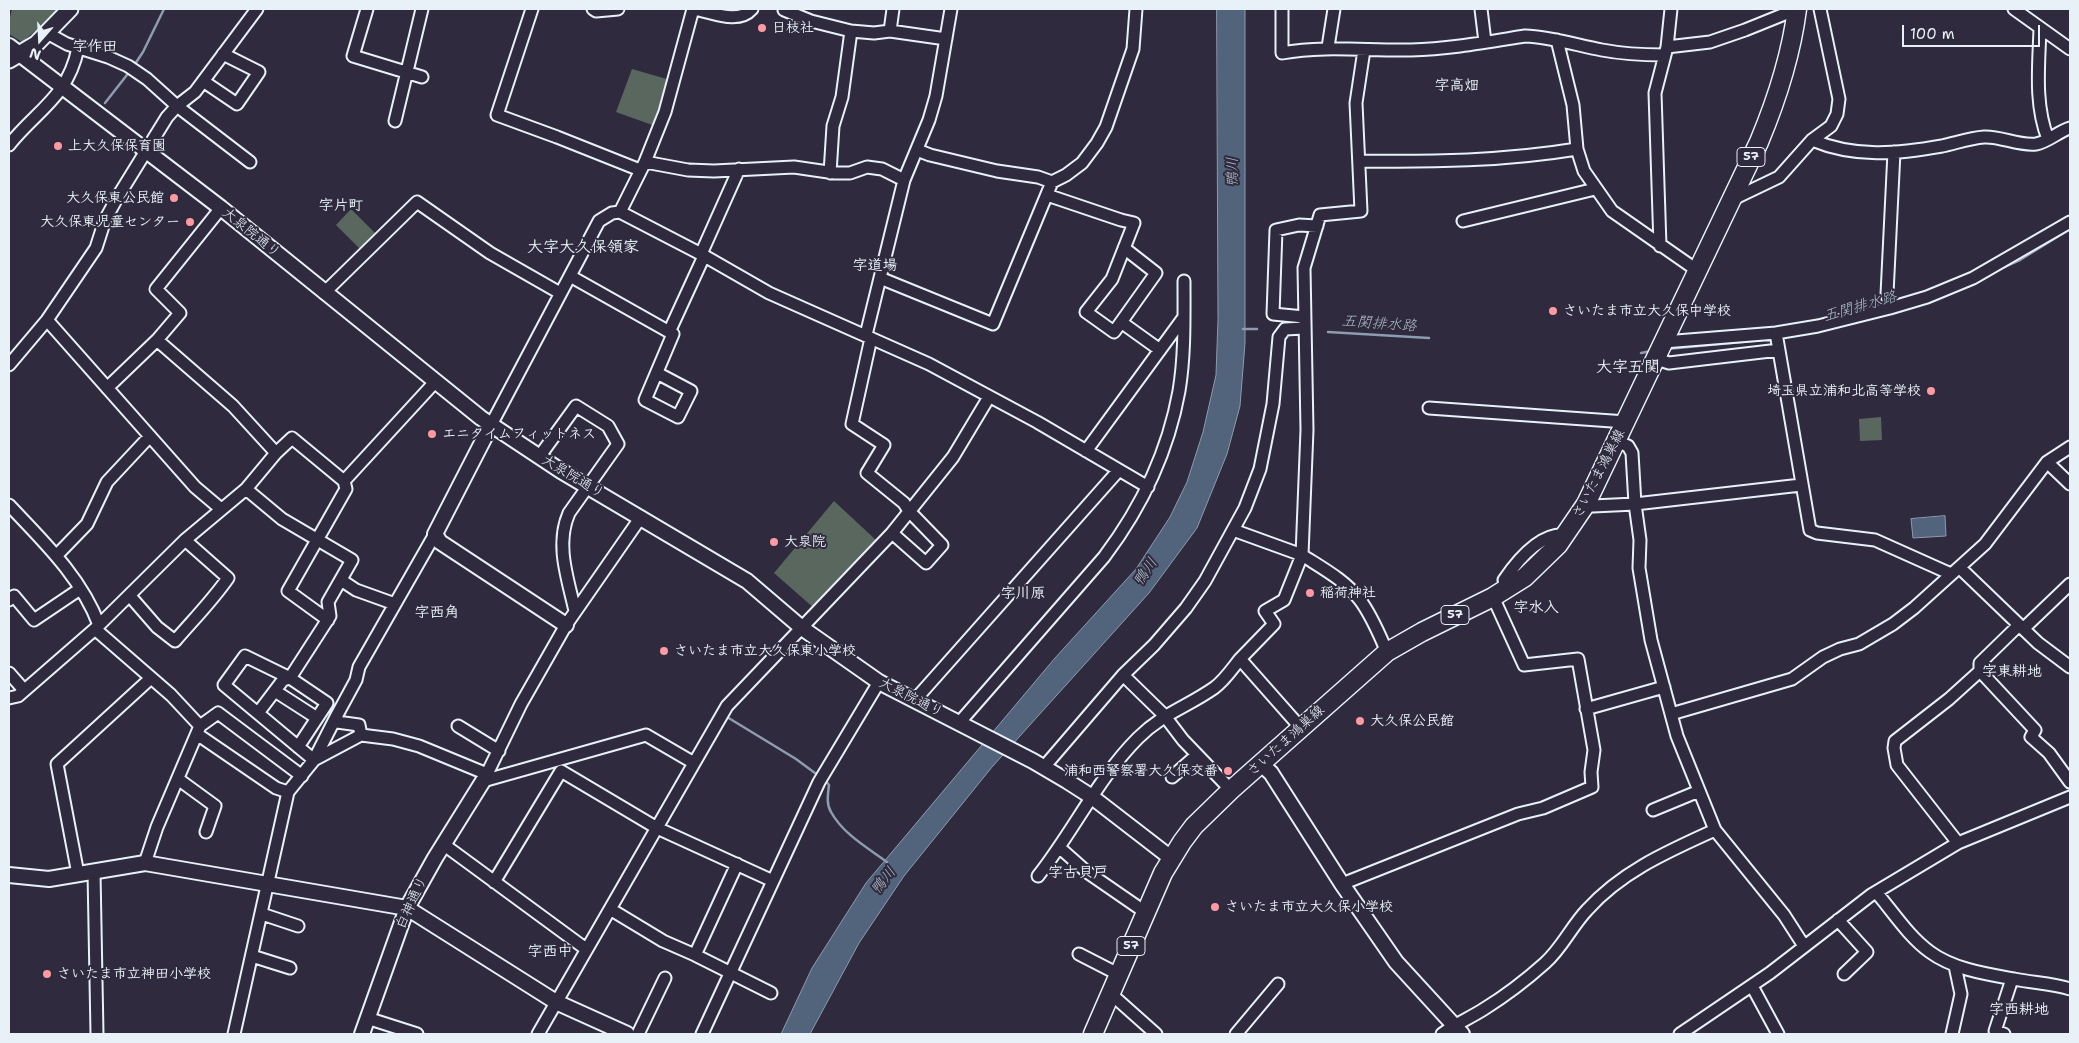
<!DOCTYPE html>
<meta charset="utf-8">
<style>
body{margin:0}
#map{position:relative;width:2079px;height:1043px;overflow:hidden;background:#2f2a3d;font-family:"Shantell Sans",sans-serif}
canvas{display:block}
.frame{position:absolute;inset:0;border:10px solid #e8f1f8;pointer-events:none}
.north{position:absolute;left:15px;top:15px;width:50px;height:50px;-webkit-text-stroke:4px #2f2a3d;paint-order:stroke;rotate:199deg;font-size:14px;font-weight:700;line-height:20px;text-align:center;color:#e8f1f8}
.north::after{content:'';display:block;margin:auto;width:18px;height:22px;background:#e8f1f8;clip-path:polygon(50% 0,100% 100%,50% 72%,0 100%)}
.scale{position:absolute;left:1902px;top:25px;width:138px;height:22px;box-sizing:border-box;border:2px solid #e8f1f8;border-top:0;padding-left:6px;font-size:15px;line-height:18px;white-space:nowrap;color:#e8f1f8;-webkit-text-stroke:4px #2f2a3d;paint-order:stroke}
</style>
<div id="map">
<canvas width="2079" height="1043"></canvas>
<div class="frame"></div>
<div class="north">N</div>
<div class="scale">100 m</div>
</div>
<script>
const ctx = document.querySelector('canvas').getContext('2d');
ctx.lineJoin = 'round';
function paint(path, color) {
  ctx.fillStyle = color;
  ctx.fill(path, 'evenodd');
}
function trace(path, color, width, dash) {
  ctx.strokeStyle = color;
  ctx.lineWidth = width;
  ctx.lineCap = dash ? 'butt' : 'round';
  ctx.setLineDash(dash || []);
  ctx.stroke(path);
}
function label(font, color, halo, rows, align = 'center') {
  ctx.font = font + ' "Shantell Sans","Klee One",sans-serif';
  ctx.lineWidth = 4;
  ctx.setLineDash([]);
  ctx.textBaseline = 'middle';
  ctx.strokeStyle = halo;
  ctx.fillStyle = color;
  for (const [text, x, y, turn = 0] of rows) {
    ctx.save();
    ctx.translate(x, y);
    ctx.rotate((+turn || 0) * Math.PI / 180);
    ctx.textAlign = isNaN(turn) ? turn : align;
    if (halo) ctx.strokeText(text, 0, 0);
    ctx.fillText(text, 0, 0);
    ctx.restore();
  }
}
const green = new Path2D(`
 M12,9H58L45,23L22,42L9,34V21Z
 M632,69L670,80L655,126L616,112Z
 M351,209L377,235L361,250L336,225Z
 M1881,417L1882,440L1860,441L1859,419Z
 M834,501L877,541L815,609L774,573Z`);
const water = new Path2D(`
 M1217,9H1245V343L1240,406L1227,454L1197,528L1149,593L992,767L904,876L859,943L810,1034H781L812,968L866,883L1055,658L1136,569L1170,517L1187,482L1203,432L1216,375L1218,320Z
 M1945,516L1946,536L1913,538L1911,519Z`);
const stream = new Path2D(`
 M133,67L143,52L164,9
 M105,103L130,71
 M1995,271L2020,260L2070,229
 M1243,329H1257
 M1328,332L1429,338
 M1667,349L1763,340
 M1641,353L1651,351
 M727,717L796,759L819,776
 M825,780L829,785C828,794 826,804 831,812C843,834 868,848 887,862`);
const minor = new Path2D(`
 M367,9L353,56L422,77
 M532,9L497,115L557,137L640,170
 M593,9L596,11L618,9
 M694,9C712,12 738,25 752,9
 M1282,9V53C1325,45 1368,51 1411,50C1449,49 1487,42 1525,36C1551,37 1576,45 1602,50C1623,54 1643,55 1664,55
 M1481,9L1485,42
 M2014,9L2070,49
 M784,10L811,21L851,31L874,33L890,31L946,39
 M2040,28C2039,64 2034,104 2048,139
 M890,31L893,9
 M47,33L67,44L108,57L128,66L147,79L177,106L250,162
 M1557,40L1573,105L1577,149L1584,171L1612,211L1698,271
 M1328,47L1334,9
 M1667,47L1710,42L1745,30L1797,9
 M1364,50L1356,103L1361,211L1320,215L1304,268L1307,430L1302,555C1322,568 1345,580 1360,600C1372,616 1379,634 1387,652
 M203,81L237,104L259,72L223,54
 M395,121L422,9
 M1812,140C1855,158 1897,154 1942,146C1956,143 1970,138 1984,137C2001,136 2018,146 2036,144C2048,142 2059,131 2070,128
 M9,145C37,110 68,97 78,48
 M917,150L930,155L997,171L1038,177L1052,182
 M1359,161C1432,162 1504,161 1577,149
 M645,162L688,170L714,171L794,167L835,173H850L867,167L882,169L904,180
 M830,173L833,126L842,97L851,31
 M1047,195L1121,220L1134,223L1112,279L1086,312L1114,332L1156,273L1124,248
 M1731,200L1779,177L1812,140L1831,126L1837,114L1839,99L1820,9
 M620,212L701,254L769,293L929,364L1037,422L1148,487
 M1463,221L1595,189
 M1660,246L1655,93L1667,47L1671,9
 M701,254L739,169
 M570,276L673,334L645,400L678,417L691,391L657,373
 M880,278L993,324L1052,182L1066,175L1082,163L1097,143L1106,127L1133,49L1136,9
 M324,293L417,202L490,253L560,293
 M1890,308L1887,294L1894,152
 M1304,317L1273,314L1276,230L1299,225L1317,226
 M47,320L195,487L221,509
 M1121,322L1160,350
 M670,330L704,256
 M1776,333L1810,530L1817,533L1875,540L1951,574
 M866,335L904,180L929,120L936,96L951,9
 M871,338L852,424L884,445L867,473L904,503L909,511L942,545L926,563L892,533
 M157,340L233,406L276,453
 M1664,342L1776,333L1818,326L1890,308L1927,297L1973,278L2070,222
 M1656,359L1669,363L1779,350
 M9,365L47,320L96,248L105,220L117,198L167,117L177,106L195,92L257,9
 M107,388L157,340L180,313L156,289L221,208
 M1429,408L1626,422
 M491,425L599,221L612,213L620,212L645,162L665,112L693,9
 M1616,441L1628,446L1632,453L1635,504L1640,540L1639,568L1651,640L1677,736L1715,830L1784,915L1804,946
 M1086,451L1184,317
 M539,457L576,406L608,426L618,444L569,513C555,545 568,579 575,611
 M2047,462L2070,484
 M246,489L282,519L352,560L328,602L330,616L290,678L283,680L258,713
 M1586,504L1593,506L1635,504L1801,485
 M9,505C43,541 81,577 99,625
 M1233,530L1302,555L1284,600L1265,611L1274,624L1240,659
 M57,555L87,524L107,482L150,436
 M1960,568L2038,643L2070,667
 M341,580L356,590L395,604
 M1507,589L1504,580C1517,561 1540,532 1566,535
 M130,596L157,627L175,641C193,620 212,601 228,578L185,540
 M9,600L14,596L34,620L80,589
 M328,620L288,591L346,489L344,481
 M95,629L171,695L200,726L157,827L145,863
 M2023,629L2070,584
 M1980,671V663L2019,625
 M9,673L24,690
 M1123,675L1164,715L1183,740L1231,790
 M275,691L317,718
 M9,698L18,696L95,629L185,540L246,489L276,453L292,438L344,481L435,382
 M914,701L1119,470
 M1586,709L1664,687
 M1671,714L1792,679L1823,657L1840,649L1859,644L1893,624L1914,608L1985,544L2047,462L2070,447
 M959,723L1104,557C1141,508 1168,452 1179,391C1185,355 1184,318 1184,281
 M200,726L218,713L302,776
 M458,726L499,751
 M197,734L276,788L288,792
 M361,735L359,725L337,722V715L356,680L359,667L435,534
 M298,747L327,703L290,678L245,656L224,685L314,760L337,715
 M1044,767L1123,675L1154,645L1186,608L1205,581L1245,508L1260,469L1273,404L1279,337L1285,329L1304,328
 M1172,777L1197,755
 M178,779L215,806L206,832
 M484,780L521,704L566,625L641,517
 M483,781L646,735L694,763
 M1653,810L1699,791
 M1958,843L1897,765L1894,748L1895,741L1949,699L1980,671L2035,730L2031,737L2049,753L2070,782
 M443,844L586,949
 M1060,848L1087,872L1145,912
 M737,864L695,955L771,993
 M94,872L97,1034
 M78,874L57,764L151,678
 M1038,876C1073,832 1098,778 1138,738C1163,713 1187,707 1214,688C1224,681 1232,669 1240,659L1301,728
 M494,882L561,771L657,828L773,881
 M1342,884L1518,814L1543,808L1592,787L1591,772L1594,750L1578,659L1524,665L1493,597
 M1876,892C1893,912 1909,937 1930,952C1953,969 1986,974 2014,979C2033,983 2052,983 2070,989
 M610,909L663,941L695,955
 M262,914L298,926
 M1838,920L1867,952L1844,974
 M1079,954L1118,974
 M252,956L290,968
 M1752,986L1778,1034
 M1110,993L1156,1034
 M367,1018L417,1034
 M234,1034L288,792L314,760L361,735L393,739L419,746L487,774
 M538,1034L727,706L892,533L953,457L989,397
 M638,1034L665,978
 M702,1034L819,782L879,682
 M1236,1034L1278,984
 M1442,1034C1455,1024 1470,1018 1484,1009C1505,996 1526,980 1545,963C1562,948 1571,927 1587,910C1622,871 1669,851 1715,830
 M1680,1034L1770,973L1871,895L1958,843L2070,797
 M1952,1034L1961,994L1955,966
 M2004,1034L1995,1031L2012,979`);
const tertiary = new Path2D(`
 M9,46L221,208L481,418L561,471L747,581L802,628L879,682L1033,761L1067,781L1092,797L1171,858
 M491,425L435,534L440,542L566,625
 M1261,764L1271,773L1342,884L1396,962L1462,1034
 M9,875L49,879L145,863L407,908L556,1002L627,1034
 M362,1034L407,908L435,858L483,781`);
const secondary = new Path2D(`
 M9,60L36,44L70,9`);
const primary = new Path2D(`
 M1093,1034L1163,873L1182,842L1194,826L1231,790L1387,652L1422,632L1493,597L1525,577L1558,545L1586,504L1759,142C1777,99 1791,56 1797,9`);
const markers = [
 [762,28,5,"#ff9aa2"],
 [58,146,5,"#ff9aa2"],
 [174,198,5,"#ff9aa2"],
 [190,222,5,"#ff9aa2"],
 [1553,311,5,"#ff9aa2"],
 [1931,391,5,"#ff9aa2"],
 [432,434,5,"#ff9aa2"],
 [774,542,5,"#ff9aa2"],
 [1310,593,5,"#ff9aa2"],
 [664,651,5,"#ff9aa2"],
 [1360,721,5,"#ff9aa2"],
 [1228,771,5,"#ff9aa2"],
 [1215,907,5,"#ff9aa2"],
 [47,974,5,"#ff9aa2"]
];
const shields = [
 [1751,157,28],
 [1455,615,28],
 [1131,946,28]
];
const shieldNames = [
 ["57",1751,157],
 ["57",1455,615],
 ["57",1131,946]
];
const poiNames = [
 ["日枝社",772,28],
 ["上大久保保育園",68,146],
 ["大久保東公民館",164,198,"right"],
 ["大久保東児童センター",180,222,"right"],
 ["さいたま市立大久保中学校",1563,311],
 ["埼玉県立浦和北高等学校",1921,391,"right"],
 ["エニタイムフィットネス",442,434],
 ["大泉院",784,542],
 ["稲荷神社",1320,593],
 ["さいたま市立大久保東小学校",674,651],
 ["大久保公民館",1370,721],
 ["浦和西警察署大久保交番",1218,771,"right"],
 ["さいたま市立大久保小学校",1225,907],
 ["さいたま市立神田小学校",57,974]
];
const streetNames = [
 ["大泉院通り",251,233,39],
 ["さいたま鴻巣線",1599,474,-63],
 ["大泉院通り",573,477,31],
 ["大泉院通り",911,698,27],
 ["さいたま鴻巣線",1286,741,-42],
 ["白神通り",412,903,-65]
];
const neighbourhoodNames = [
 ["字作田",95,47],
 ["字高畑",1457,86],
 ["字片町",341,206],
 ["字道場",875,266],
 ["字川原",1023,594],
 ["字水入",1536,608],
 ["字西角",437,613],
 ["字東耕地",2012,672],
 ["字古貝戸",1078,873],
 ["字西中",550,952],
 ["字西耕地",2019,1010]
];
const waterNames = [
 ["鴨川",1233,172,-90],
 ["五関排水路",1860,307,-16],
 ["五関排水路",1379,324,4],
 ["鴨川",1146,572,-56],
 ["鴨川",884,881,-51]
];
const quarterNames = [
 ["大字大久保領家",583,248],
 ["大字五関",1628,368]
];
paint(green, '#59675e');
paint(water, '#51647c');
trace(water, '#8d9cae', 1);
trace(stream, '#8d9cae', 2.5);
trace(minor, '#e8f1f8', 15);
trace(tertiary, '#e8f1f8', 18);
trace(secondary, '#e8f1f8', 19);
trace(primary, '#e8f1f8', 21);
trace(minor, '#2f2a3d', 11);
trace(tertiary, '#2f2a3d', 14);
trace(secondary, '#2f2a3d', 15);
trace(primary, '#2f2a3d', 18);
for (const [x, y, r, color] of markers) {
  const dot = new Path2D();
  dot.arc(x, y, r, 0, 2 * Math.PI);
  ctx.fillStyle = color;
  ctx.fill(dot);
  trace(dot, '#2f2a3d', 2);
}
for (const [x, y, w] of shields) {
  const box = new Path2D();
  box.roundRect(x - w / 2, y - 9.5, w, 19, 4);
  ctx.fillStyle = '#2f2a3d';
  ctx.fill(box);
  trace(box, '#e8f1f8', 1);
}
label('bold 12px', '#e8f1f8', null, shieldNames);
label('bold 14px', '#e8f1f8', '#2f2a3d', poiNames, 'left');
label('14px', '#e8f1f8', '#2f2a3d', streetNames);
label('bold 15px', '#e8f1f8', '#2f2a3d', neighbourhoodNames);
label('italic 15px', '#acb9c6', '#2f2a3d', waterNames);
label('bold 16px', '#e8f1f8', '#2f2a3d', quarterNames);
</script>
